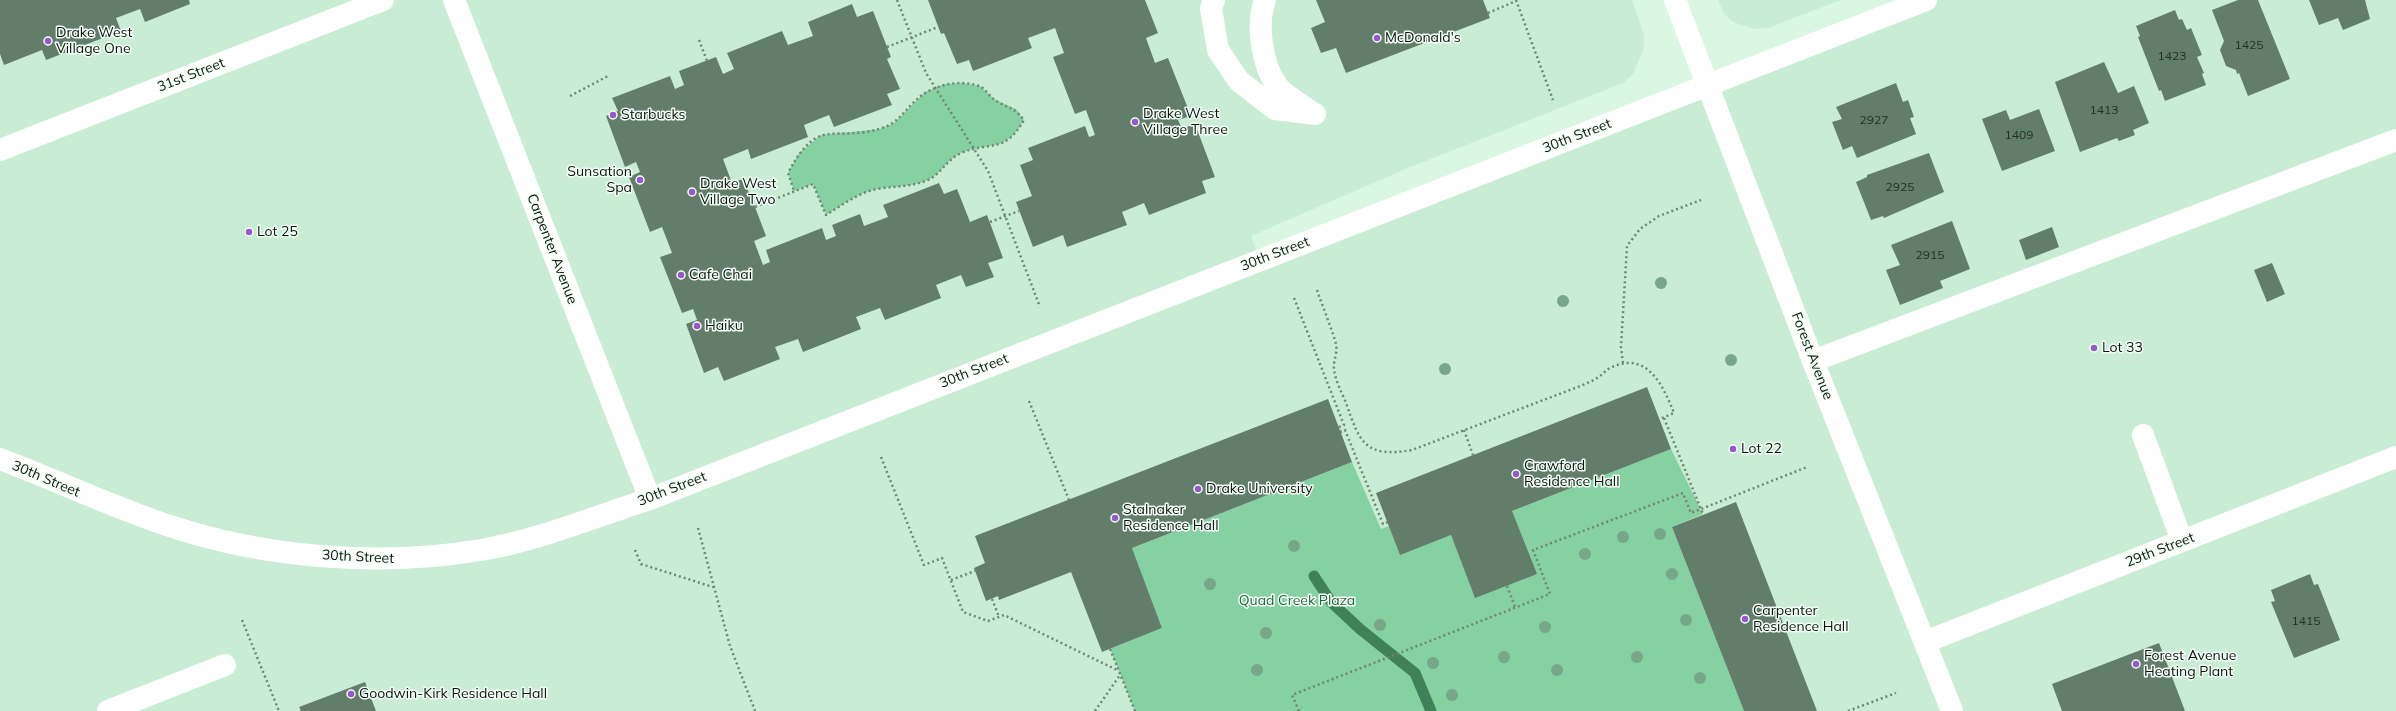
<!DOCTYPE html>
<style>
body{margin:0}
canvas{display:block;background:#d9f7e2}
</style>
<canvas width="2396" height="711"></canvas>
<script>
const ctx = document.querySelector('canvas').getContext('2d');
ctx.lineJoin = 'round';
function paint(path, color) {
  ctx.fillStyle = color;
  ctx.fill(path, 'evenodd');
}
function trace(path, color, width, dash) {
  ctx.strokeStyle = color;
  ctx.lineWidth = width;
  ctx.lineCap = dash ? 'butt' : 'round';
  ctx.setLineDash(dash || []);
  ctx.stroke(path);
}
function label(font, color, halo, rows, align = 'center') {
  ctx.font = font + ' Mulish,sans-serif';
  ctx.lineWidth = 3;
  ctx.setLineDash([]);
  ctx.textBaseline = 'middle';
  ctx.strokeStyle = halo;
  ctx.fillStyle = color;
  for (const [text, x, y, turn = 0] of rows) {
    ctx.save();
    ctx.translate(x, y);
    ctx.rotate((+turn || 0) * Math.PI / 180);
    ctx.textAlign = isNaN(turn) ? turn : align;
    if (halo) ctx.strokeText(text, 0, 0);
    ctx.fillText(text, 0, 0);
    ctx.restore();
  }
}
const built = new Path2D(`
 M0,0H1632L1644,34V48L1633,74L1623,83L1408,168L1251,236L1263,268L1927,0H2396V711H0Z
 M1718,0H1841L1768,28L1755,29L1733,22L1724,14Z`);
const green = new Path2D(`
 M962,83L980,86L994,99L1016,109L1024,120C1005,154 990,141 961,153C947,159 941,174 928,180C912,187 895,186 877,189C858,193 842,205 826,215L813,184L794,191L788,173L799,153L821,135L880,129L894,123L925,92L945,84Z
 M1671,449L1703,514L1672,527L1744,711H1135L1110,649L1162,628L1132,548L1352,462L1381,529L1389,526L1400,554L1451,535L1475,597L1512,511Z`);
const stream = new Path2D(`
 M1314,576L1331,602L1360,629L1415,673L1431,711`);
const building = new Path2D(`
 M0,0H189L190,4L145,22L140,9L116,18L121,31L46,60L42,50L4,65L0,54Z
 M928,0H1145L1158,33L1146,38L1155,63L1168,58L1191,116L1178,120L1182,129L1195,124L1215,177L1202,181L1206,193L1149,215L1144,203L1122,212L1127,225L1067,247L1063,235L1033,247L1016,202L1032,196L1020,165L1033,160L1028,148L1085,126L1089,137L1095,135L1086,110L1075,114L1053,57L1064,53L1055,28L1028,38L1032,48L973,71L969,60L957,64L944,33L941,34Z
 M1316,0H1483L1490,18L1346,73L1336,48L1321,53L1311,28L1325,22Z
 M2238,0H2258L2290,79L2248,96L2239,73L2237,74L2236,70L2226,66L2220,50L2224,41L2212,10Z
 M2309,0H2365L2370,19L2343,30L2338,18L2319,25Z
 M852,4L857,17L873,11L891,57L887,59L900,89L887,94L892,105L834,127L829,115L804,125L808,137L751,159L748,149L723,159L732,183L743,179L755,207L766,236L754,241L763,265L770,262L766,250L822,228L826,240L836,236L832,225L860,214L864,226L888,217L883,205L939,183L944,194L957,189L970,222L987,215L1003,258L988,263L994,277L966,287L961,275L936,285L941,298L885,320L880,308L856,317L861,329L803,352L798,339L775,347L780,359L724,381L718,367L704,373L686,324L697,320L693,309L682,313L660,257L672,253L662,227L650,232L629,177L640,172L636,162L625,167L606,116L618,111L612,98L670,76L675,89L684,85L679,71L716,57L723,74L734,69L727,53L782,31L788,45L813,36L808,22Z
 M2175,10L2179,20L2182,19L2187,30L2191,28L2202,55L2197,57L2204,73L2202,74L2206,85L2165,101L2161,90L2159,91L2138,37L2140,36L2136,26Z
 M2104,62L2118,93L2134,86L2149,123L2133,130L2135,135L2119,141L2117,138L2080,152L2055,82Z
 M1896,83L1903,102L1908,100L1914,117L1910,118L1916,134L1857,158L1852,146L1843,150L1832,122L1842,119L1836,107Z
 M2039,109L2055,151L2002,171L1982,119L2006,110L2010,120Z
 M1929,153L1944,192L1884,218L1883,216L1871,220L1856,182L1867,177V175Z
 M1952,221L1970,269L1940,281L1943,288L1900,305L1886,270L1900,265L1891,245Z
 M2052,227L2059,247L2026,260L2019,240Z
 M2272,263L2285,294L2267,302L2254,270Z
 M1647,387L1671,449L1512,511L1537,574L1475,598L1451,535L1400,555L1376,493Z
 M1328,399L1352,462L1132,548L1162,628L1102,652L1071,572L999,600L998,596L986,601L974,568L985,563L975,536Z
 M1736,502L1817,711H1744L1672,527Z
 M2310,574L2314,585L2318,584L2340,640L2294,658L2271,602L2275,601L2271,590Z
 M2159,643L2185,711H2062L2052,684Z
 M365,682L376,711H301L299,707Z`);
const path = new Path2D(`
 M897,0L926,73L988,171L1040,307
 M1516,0L1553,100
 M1488,13L1516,1
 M699,40L707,61
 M887,47L938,27
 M570,96L608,76
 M755,207L813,184L826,215C842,205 858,193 877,189C895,186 912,187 928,180C941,174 947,159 961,153C990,141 1005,154 1024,120C1013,106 1008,109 995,100C989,96 985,88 979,86C958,79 932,85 916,100C904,111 898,123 882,128C833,144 820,113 788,173L794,191
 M990,222L1019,211
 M1317,290C1323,308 1331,326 1336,344C1338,352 1333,361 1334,369C1335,380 1342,393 1346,403C1360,443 1365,458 1412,450L1583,385C1589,382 1595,380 1600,376C1604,373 1607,369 1612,367C1648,351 1663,386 1674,413L1660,419
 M1294,298L1344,425L1339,427
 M1623,363L1621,347L1627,246L1640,229L1659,216L1701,200
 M1029,401L1069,500
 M1664,418L1703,514
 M1464,430L1473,455
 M1340,432L1345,430L1383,524L1388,522
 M881,457L924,565L942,558L963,612L988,621L1004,615L1119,671
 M698,528L730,646L755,711
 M635,550L641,564L713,587
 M951,580L975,571
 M1507,586L1515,607
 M992,599L999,617
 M242,620L279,711
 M1110,649L1135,711
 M1095,711L1120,675
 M1299,711L1292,695L1550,594L1533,550L1683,493L1691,513L1807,467
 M1848,711L1896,693`);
const minor = new Path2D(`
 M454,0L650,499
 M1214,0L1211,9L1218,50L1239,81L1275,109L1315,114
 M1265,0C1256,24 1262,65 1277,86C1286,97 1303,105 1314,114
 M1708,85L1926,0
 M0,150L383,0
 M1813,361L2396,140
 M2143,435L2182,541
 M1925,642L2396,457
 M108,711L225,665`);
const major = new Path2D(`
 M1675,0L1813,361L1952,711
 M0,459C56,480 110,506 167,525C264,558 381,567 481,550C539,540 594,517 650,499L1708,85`);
const trees = [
 [1661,283],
 [1563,301],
 [1731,360],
 [1445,369],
 [1660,534],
 [1623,537],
 [1294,546],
 [1585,554],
 [1672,574],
 [1210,584],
 [1686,620],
 [1380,625],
 [1545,627],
 [1266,633],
 [1504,657],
 [1637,657],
 [1433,663],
 [1257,670],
 [1557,670],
 [1700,678],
 [1452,695]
];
const markers = [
 [1377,38,4,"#9558cf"],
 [48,41,4,"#9558cf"],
 [613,115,4,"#9558cf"],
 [1135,122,4,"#9558cf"],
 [640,180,4,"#9558cf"],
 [692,192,4,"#9558cf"],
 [249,232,4,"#9558cf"],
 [681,275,4,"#9558cf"],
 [697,326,4,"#9558cf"],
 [2094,348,4,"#9558cf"],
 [1733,449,4,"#9558cf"],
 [1516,474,4,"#9558cf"],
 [1198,489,4,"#9558cf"],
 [1115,518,4,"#9558cf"],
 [1745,619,4,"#9558cf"],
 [2136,664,4,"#9558cf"],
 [351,694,4,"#9558cf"]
];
const numberNames = [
 ["1425",2249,45],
 ["1423",2172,56],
 ["1413",2104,110],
 ["2927",1874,120],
 ["1409",2019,135],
 ["2925",1900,187],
 ["2915",1930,255],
 ["1415",2306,621]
];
const poiNames = [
 ["Drake West",56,33],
 ["Village One",56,49],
 ["McDonald's",1385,38],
 ["Drake West",1143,114],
 ["Village Three",1143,130],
 ["Starbucks",621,115],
 ["Sunsation",632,172,"right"],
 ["Spa",632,188,"right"],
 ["Drake West",700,184],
 ["Village Two",700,200],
 ["Lot 25",257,232],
 ["Cafe Chai",689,275],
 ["Haiku",705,326],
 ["Lot 33",2102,348],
 ["Lot 22",1741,449],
 ["Crawford",1524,466],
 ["Residence Hall",1524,482],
 ["Drake University",1206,489],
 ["Stalnaker",1123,510],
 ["Residence Hall",1123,526],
 ["Carpenter",1753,611],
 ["Residence Hall",1753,627],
 ["Forest Avenue",2144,656],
 ["Heating Plant",2144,672],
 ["Goodwin-Kirk Residence Hall",359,694]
];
const streetNames = [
 ["31st Street",191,75,-21],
 ["30th Street",1577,136,-21],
 ["Carpenter Avenue",552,249,69],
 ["30th Street",1275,254,-21],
 ["Forest Avenue",1812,356,69],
 ["30th Street",974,371,-21],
 ["30th Street",46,479,23],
 ["30th Street",672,489,-21],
 ["29th Street",2160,550,-21],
 ["30th Street",358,557,3]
];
const parkNames = [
 ["Quad Creek Plaza",1297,601]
];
paint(built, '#c9edd4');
paint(green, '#86d1a1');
trace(stream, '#41815a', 11);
paint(building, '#637d6b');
trace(path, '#708476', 2.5, [2, 3]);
trace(minor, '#fff', 22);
trace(major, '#fff', 22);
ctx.fillStyle = '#77a689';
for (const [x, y] of trees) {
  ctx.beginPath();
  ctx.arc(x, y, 6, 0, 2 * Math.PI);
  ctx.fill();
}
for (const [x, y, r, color] of markers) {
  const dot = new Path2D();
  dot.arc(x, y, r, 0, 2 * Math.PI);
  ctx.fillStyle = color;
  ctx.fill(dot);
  trace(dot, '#f3fff6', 1.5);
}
label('12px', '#212f25', null, numberNames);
label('14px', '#0b150e', '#f3fff6', poiNames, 'left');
label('14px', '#0b150e', '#f3fff6', streetNames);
label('14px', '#266440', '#f3fff6', parkNames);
</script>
